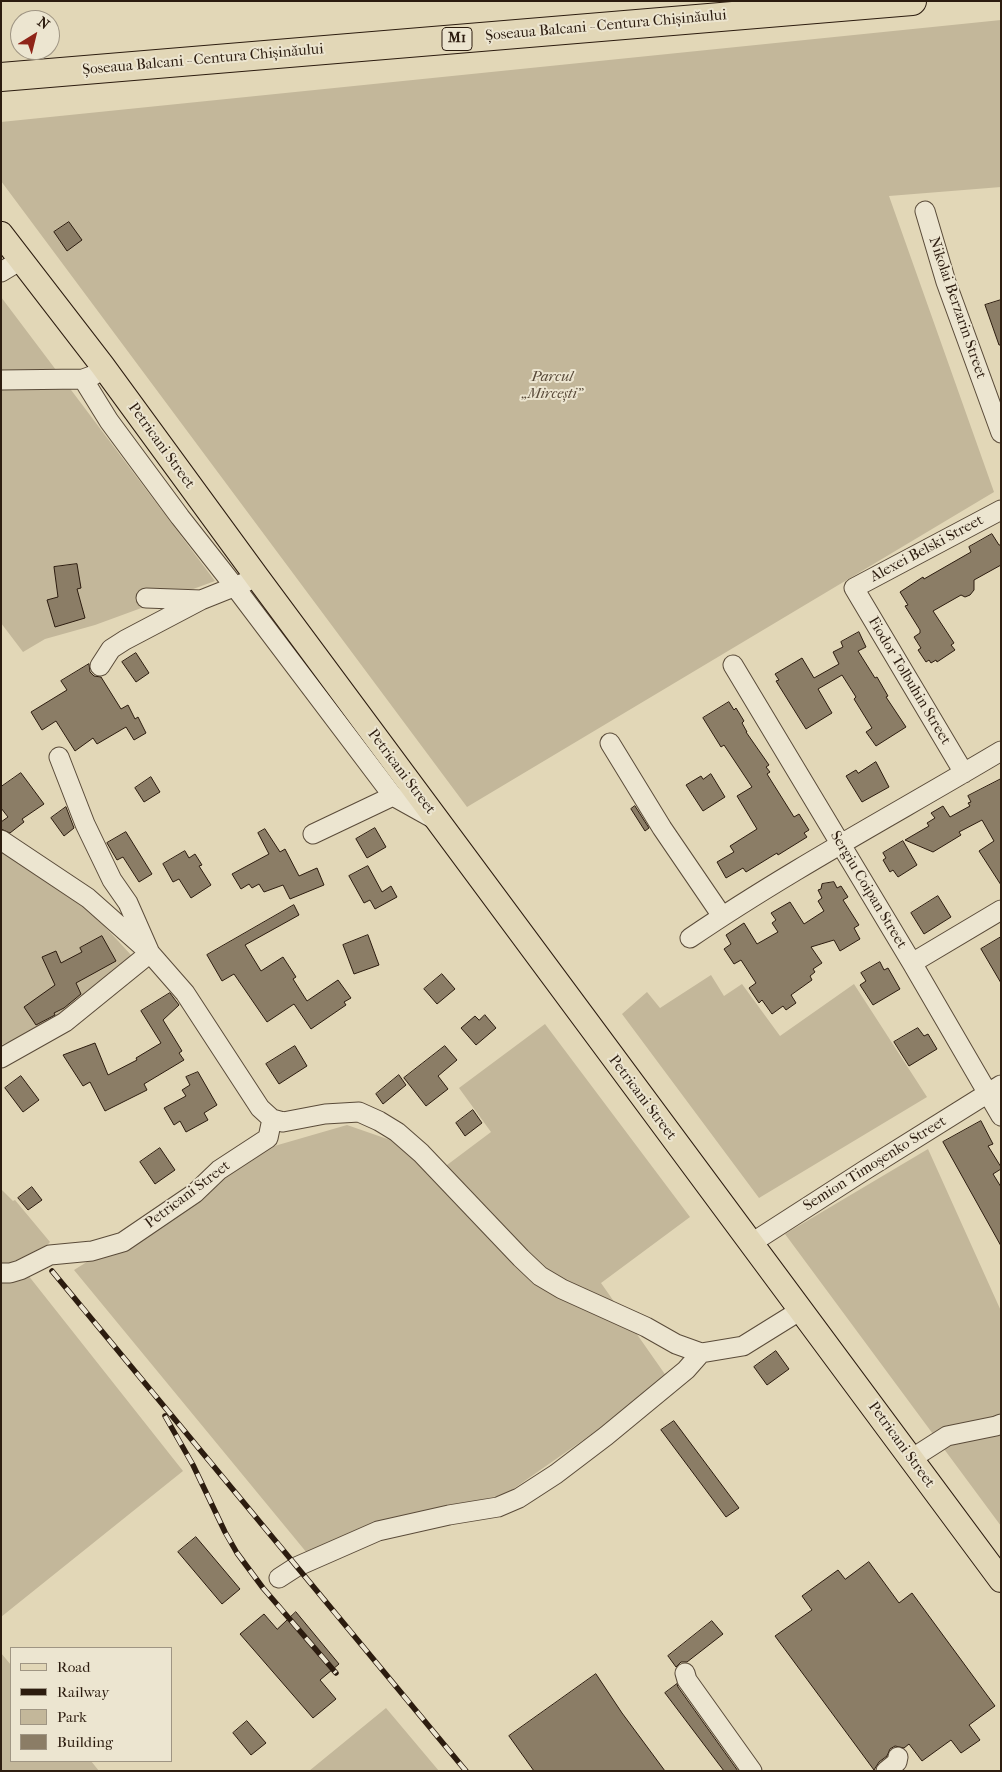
<!DOCTYPE html>
<meta charset="utf-8">
<style>
body{margin:0}
#map{position:relative;width:1002px;height:1772px;overflow:hidden;background:#e2d7b7;font-family:"IM FELL French Canon",serif}
canvas{display:block}
.frame{position:absolute;inset:0;border:2px solid #2c1c0f;pointer-events:none}
.legend{position:absolute;left:10px;top:1647px;width:162px;height:115px;box-sizing:border-box;background:#ece5d0;border:1px solid #9f9583;margin:0;padding:6px 9px;list-style:none;font-size:15px;color:#2c1c0f}
.legend li{display:flex;align-items:center;gap:10px;height:25px}
.legend b{width:25px;border:1px solid #9f9583}
.north{position:absolute;left:10px;top:10px;width:50px;height:50px;box-sizing:border-box;background:#ece5d0;border:1px solid #9f9583;border-radius:50%;rotate:36deg;font-size:14px;font-weight:700;line-height:20px;text-align:center;color:#2c1c0f}
.north::after{content:'';display:block;margin:auto;width:18px;height:22px;background:#8f2418;clip-path:polygon(50% 0,100% 100%,50% 72%,0 100%)}
</style>
<div id="map">
<canvas width="1002" height="1772"></canvas>
<div class="frame"></div>
<ul class="legend">
<li><b style="height:6px;background:#e2d7b7"></b>Road</li>
<li><b style="height:6px;background:#2c1c0f"></b>Railway</li>
<li><b style="height:14px;background:#c3b79a"></b>Park</li>
<li><b style="height:14px;background:#8b7d66"></b>Building</li>
</ul>
<div class="north">N</div>
</div>
<script>
const ctx = document.querySelector('canvas').getContext('2d');
ctx.lineJoin = 'round';
function paint(path, color) {
  ctx.fillStyle = color;
  ctx.fill(path, 'evenodd');
}
function trace(path, color, width, dash) {
  ctx.strokeStyle = color;
  ctx.lineWidth = width;
  ctx.lineCap = dash ? 'butt' : 'round';
  ctx.setLineDash(dash || []);
  ctx.stroke(path);
}
function label(font, color, halo, rows, align = 'center') {
  ctx.font = font + ' "IM FELL French Canon",serif';
  ctx.lineWidth = 4;
  ctx.setLineDash([]);
  ctx.textBaseline = 'middle';
  ctx.strokeStyle = halo;
  ctx.fillStyle = color;
  for (const [text, x, y, turn = 0] of rows) {
    ctx.save();
    ctx.translate(x, y);
    ctx.rotate((+turn || 0) * Math.PI / 180);
    ctx.textAlign = isNaN(turn) ? turn : align;
    if (halo) ctx.strokeText(text, 0, 0);
    ctx.fillText(text, 0, 0);
    ctx.restore();
  }
}
const green = new Path2D(`
 M1001,20V187L889,196L994,492L467,807L1,181V122Z
 M1,297L215,581L95,625L45,639L23,652L1,623Z
 M1,843L84,904L131,955V963L55,1019L48,1020L38,1030L1,1045Z
 M711,975L724,996L742,984L780,1036L854,984L927,1097L759,1198L622,1014L647,992L660,1008Z
 M545,1024L690,1217L601,1283L669,1380L506,1494L371,1525L307,1553L74,1270L271,1147L347,1125L396,1142L431,1177L491,1132L459,1088Z
 M928,1149L1001,1311V1526L785,1234Z
 M1,1189L13,1201L15,1200L50,1242L24,1270L183,1471L1,1617Z
 M1,1653L11,1665V1761H91L99,1771H1Z
 M386,1708L439,1771H309Z`);
const building = new Path2D(`
 M69,222L82,240L67,251L54,232Z
 M1001,300V345H999L985,305Z
 M992,534L999,545H1001V565L974,580V590L970,595L965,597L961,595L933,611L954,643L951,645L955,650L937,662L936,660L931,663L929,660L926,662L918,650L921,648L914,637L920,633V630L905,606L908,605L900,592L923,577L924,579L971,552L969,547Z
 M77,564L81,588L77,589L85,618L55,627L47,600L58,597L54,567Z
 M859,632L866,647L858,651L875,678L877,677L888,696L886,697L906,727L876,746L866,732L872,728L854,699L856,697L842,675L818,689L832,713L806,729L776,681L779,680L775,674L802,658L814,678L839,664L833,652L843,647L841,642Z
 M136,653L149,673L136,682L122,662Z
 M89,664L90,672L94,676L101,677L121,709L128,705L135,719L138,717L146,733L134,740L126,727L97,744L93,738L75,751L56,721L42,730L31,712L67,690L61,681Z
 M729,702L734,710L736,708L744,721L742,723L747,732H746L769,765L766,767L770,772L767,774L794,817L799,814L809,830L804,833L807,837L778,855L777,853L746,872L743,868L726,878L717,862L734,852L730,846L757,829L737,796L752,787L724,745L721,747L703,718Z
 M876,762L889,787L862,802L846,776L856,770L858,773Z
 M21,773L44,804L22,819L24,822L10,833L1,829V822L8,817L1,808V787Z
 M711,774L725,797L703,811L686,785L701,776L703,779Z
 M151,777L160,792L144,802L135,788Z
 M1001,779V885L979,851L994,841L982,820L959,832L961,835L933,852L905,840L929,826L927,823L935,818L931,813L943,806L950,817L970,806L968,803L971,802L968,796Z
 M635,806L649,828L645,831L631,809Z
 M66,807L74,828L64,836L51,818Z
 M375,828L386,847L367,858L356,839Z
 M265,829L280,852L285,849L299,876L317,868L324,885L290,899L283,885L264,892L259,884L252,888L249,884L241,889L232,874L269,854L258,833Z
 M126,832L152,874L139,882L123,857L117,860L107,843Z
 M903,841L917,865L898,877L893,870L890,872L883,860L886,858L883,853Z
 M185,851L189,858L195,854L202,865L199,866L211,885L191,898L179,879L173,882L163,864Z
 M368,866L382,892L391,886L397,897L375,909L370,900L364,903L349,876Z
 M834,882L837,888L841,886L848,897L843,900L859,925L854,928L860,939L840,951L834,940L811,947L822,963L813,969L815,972L810,976L812,980L791,995L796,1003L786,1010L783,1006L772,1014L762,1000L759,1003L749,988L756,983L741,960L734,964L724,949L731,944L726,935L744,923L757,944L778,932L772,923L776,920L771,913L790,902L804,924L824,911L818,901L822,898L818,890L821,889L822,884Z
 M938,896L951,917L924,934L911,913Z
 M294,905L299,915L245,945L261,971L283,957L296,977L293,979L307,1001L338,980L351,998L344,1002L346,1005L311,1029L294,1004L267,1022L234,974L222,981L207,955Z
 M368,935L379,965L354,974L343,945Z
 M102,936L116,961L76,983L81,994L64,1008L54,1013L55,1015L36,1025L24,1007L55,985L42,957L56,951L61,963L82,952L80,948Z
 M1001,937V983L981,949Z
 M880,962L884,970L888,968L900,989L873,1005L860,985L866,981L861,973Z
 M442,974L455,989L437,1004L424,989Z
 M170,993L179,1005L163,1020L182,1051L179,1053L184,1060L144,1084L147,1090L105,1111L90,1082L83,1086L63,1055L95,1043L108,1075L137,1060L136,1058L161,1043L141,1011Z
 M485,1015L496,1028L476,1045L461,1028L475,1016L479,1020Z
 M918,1028L924,1036L928,1034L937,1049L909,1066L894,1042Z
 M295,1046L307,1066L279,1084L266,1064Z
 M445,1046L457,1060L438,1076L448,1089L426,1106L404,1078Z
 M198,1072L217,1105L204,1113L208,1120L186,1132L180,1121L174,1125L164,1108L186,1096L182,1090L190,1085L186,1077Z
 M399,1075L406,1085L383,1104L376,1094Z
 M21,1076L39,1100L23,1112L5,1088Z
 M473,1110L482,1123L465,1136L456,1123Z
 M981,1121L993,1144L988,1146L1001,1167V1169L993,1174L1001,1187V1246L943,1142Z
 M160,1148L175,1170L155,1184L140,1162Z
 M32,1187L42,1200L28,1210L18,1198Z
 M776,1351L789,1369L767,1385L754,1367Z
 M674,1421L739,1508L726,1517L661,1430Z
 M196,1537L240,1589L222,1604L178,1552Z
 M869,1562L899,1603L912,1593L995,1706L969,1725L980,1740L961,1753L951,1740L922,1761L909,1744L904,1748L895,1746L890,1749L887,1756L879,1762L874,1770L775,1636L812,1610L802,1596L838,1570L845,1579Z
 M296,1612L339,1664L320,1680L336,1699L313,1718L240,1634L264,1614L277,1629Z
 M712,1621L723,1634L687,1662H681L676,1667L668,1656Z
 M596,1674L622,1713L665,1771H534L509,1736Z
 M677,1684L678,1687L738,1771H724L665,1693Z
 M247,1721L266,1743L251,1755L233,1733Z`);
const minor = new Path2D(`
 M925,211L946,282L1001,433
 M1,272L21,260
 M83,379L109,421L180,517L235,587L393,796L436,820
 M1,380L83,379L94,375
 M146,598L201,600L246,582
 M733,665L912,963L1001,1116
 M100,666L111,649L125,640L201,600
 M610,743L662,828L722,916
 M964,773L854,588L1001,510
 M313,834L393,796
 M1,840L88,898L150,953L185,993L260,1108L272,1119L283,1122L325,1114L359,1112L379,1121L397,1132L421,1153L521,1258L540,1276L562,1289L646,1327L676,1344L701,1353L743,1346L801,1310
 M690,938C790,870 897,813 1001,751
 M912,963L1001,910
 M1,1058L65,1022L150,953L128,903L112,880L85,824L59,757
 M750,1244L865,1170L1001,1085
 M1,1273H10L20,1270L50,1255L92,1251L123,1242L195,1193L219,1170L268,1138L272,1119
 M911,1459L947,1436L996,1426L1001,1424
 M279,1578L296,1567L378,1531L449,1515L498,1507L519,1498L556,1474L606,1436L686,1370L701,1353
 M685,1673L687,1680L752,1771
 M886,1771L897,1762L898,1757`);
const major = new Path2D(`
 M1,234L102,365L257,577L1001,1580`);
const highway = new Path2D(`
 M1,77L912,1`);
const rail = new Path2D(`
 M52,1271L466,1771
 M165,1416L193,1465L225,1532L237,1553L263,1588L336,1673`);
const shields = [
 [457,39,30]
];
const shieldNames = [
 ["M1",457,39]
];
const streetNames = [
 ["Șoseaua Balcani - Centura Chișinăului",606,26,-5],
 ["Șoseaua Balcani - Centura Chișinăului",203,60,-5],
 ["Nikolai Berzarin Street",957,308,71],
 ["Petricani Street",161,446,54],
 ["Alexei Belski Street",927,549,-28],
 ["Fiodor Tolbuhin Street",909,681,59],
 ["Petricani Street",401,772,53],
 ["Sergiu Coipan Street",868,890,59],
 ["Petricani Street",642,1098,53],
 ["Semion Timoșenko Street",875,1164,-32],
 ["Petricani Street",188,1195,-37],
 ["Petricani Street",901,1445,54]
];
const parkNames = [
 ["Parcul",552,377],
 ["„Mircești”",552,394]
];
paint(green, '#c3b79a');
paint(building, '#8b7d66');
trace(building, '#2c1c0f', 1);
trace(minor, '#5a4b39', 21);
trace(major, '#2c1c0f', 26);
trace(highway, '#2c1c0f', 30);
trace(minor, '#ece5d0', 19);
trace(major, '#e2d7b7', 24);
trace(highway, '#e2d7b7', 28);
trace(rail, '#2c1c0f', 5.5);
trace(rail, '#ece5d0', 4, [11]);
for (const [x, y, w] of shields) {
  const box = new Path2D();
  box.roundRect(x - w / 2, y - 11.5, w, 23, 4);
  ctx.fillStyle = '#ece5d0';
  ctx.fill(box);
  trace(box, '#2c1c0f', 1);
}
label('bold 14px', '#2c1c0f', null, shieldNames);
label('15px', '#2c1c0f', '#ece5d0', streetNames);
label('italic 15px', '#594a39', '#ece5d0', parkNames);
</script>
